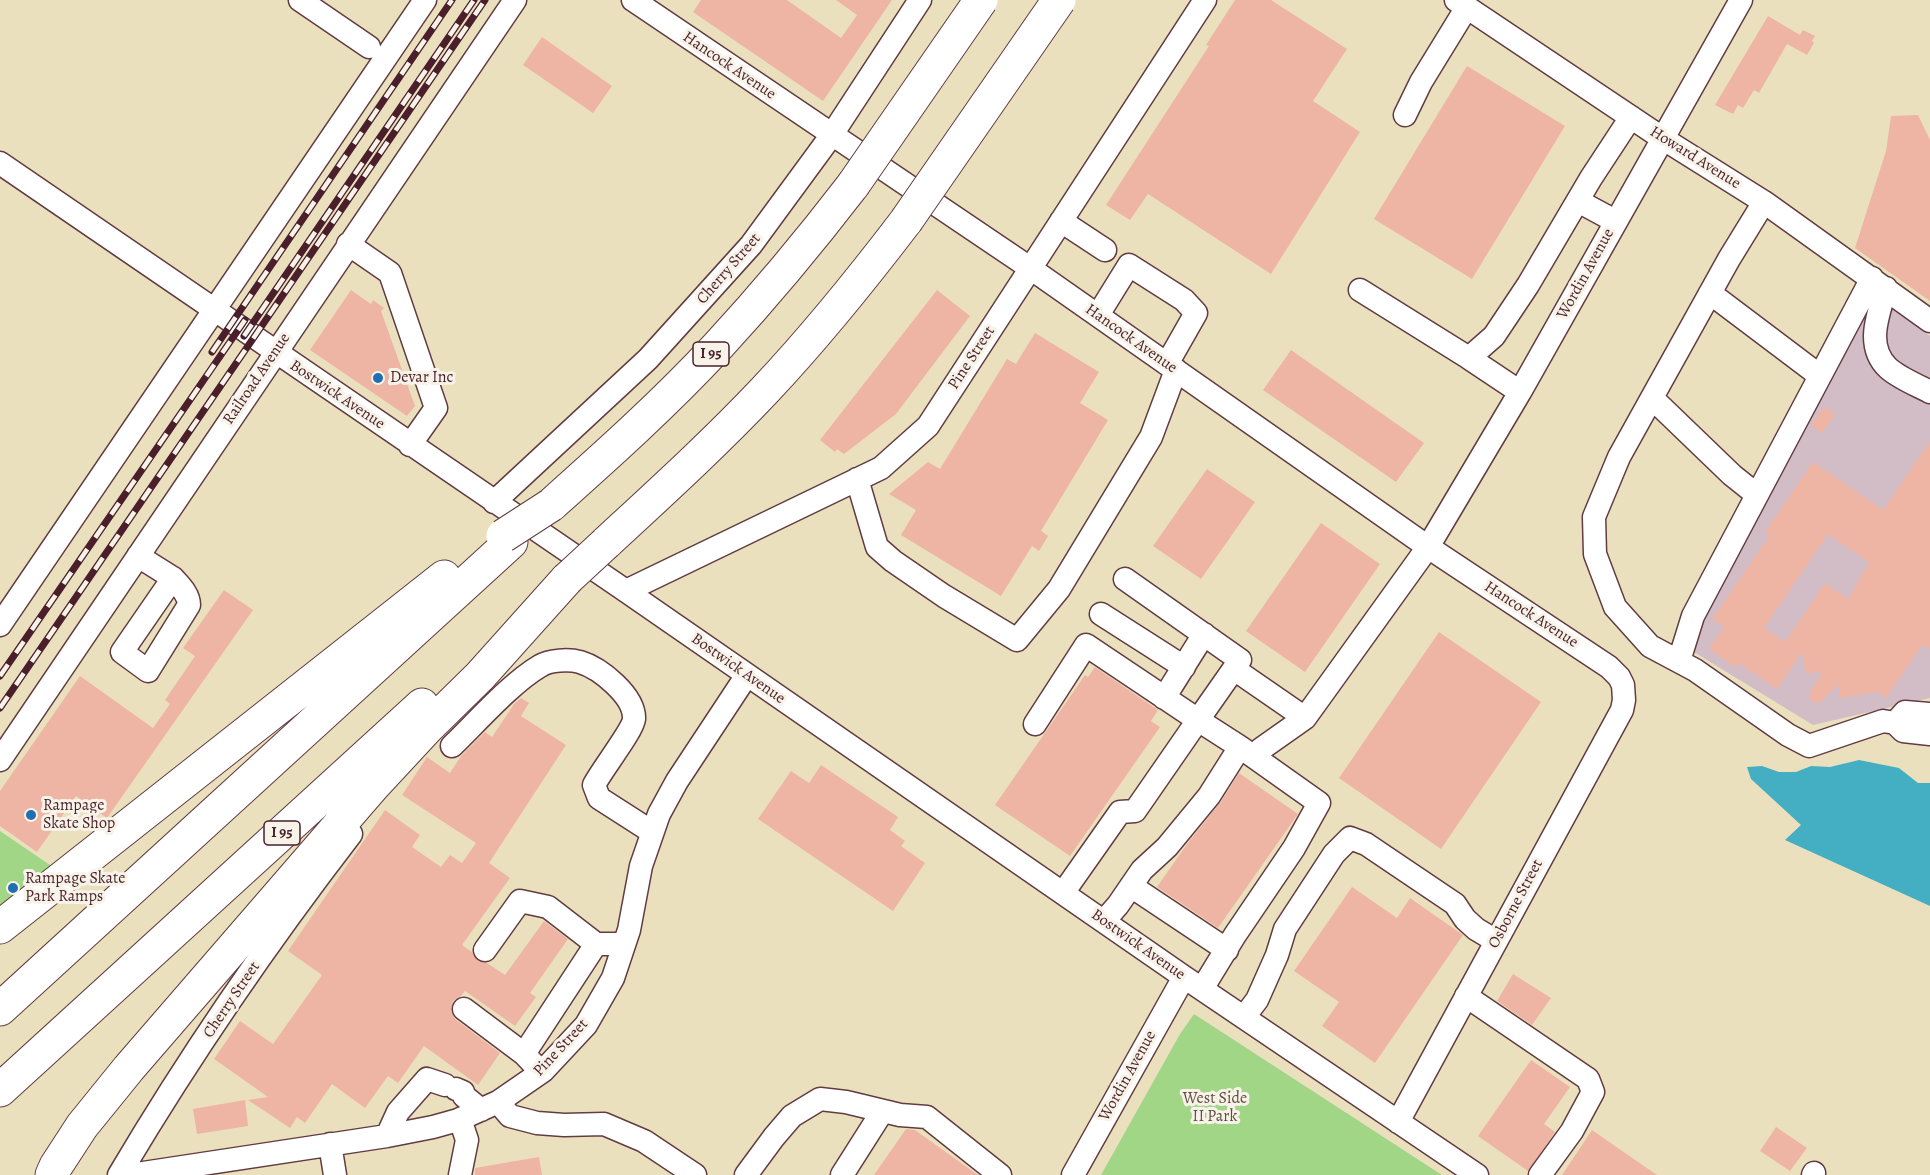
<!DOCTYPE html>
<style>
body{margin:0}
canvas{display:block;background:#ebe0be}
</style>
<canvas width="1930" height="1175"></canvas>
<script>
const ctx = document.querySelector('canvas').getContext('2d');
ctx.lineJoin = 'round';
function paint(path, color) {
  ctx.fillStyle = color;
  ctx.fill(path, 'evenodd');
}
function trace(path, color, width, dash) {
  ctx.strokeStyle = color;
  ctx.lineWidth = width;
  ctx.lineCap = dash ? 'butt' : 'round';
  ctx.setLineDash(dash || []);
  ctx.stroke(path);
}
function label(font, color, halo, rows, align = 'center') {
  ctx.font = font + ' Alegreya,serif';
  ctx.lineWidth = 6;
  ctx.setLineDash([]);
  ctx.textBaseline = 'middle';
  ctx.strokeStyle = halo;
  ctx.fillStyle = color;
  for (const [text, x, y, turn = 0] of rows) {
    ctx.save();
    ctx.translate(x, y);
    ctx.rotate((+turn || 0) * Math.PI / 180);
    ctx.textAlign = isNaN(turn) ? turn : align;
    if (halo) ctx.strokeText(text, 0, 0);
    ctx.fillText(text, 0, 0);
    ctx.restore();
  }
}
const industrial = new Path2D(`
 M1873,294L1930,336V698L1813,725L1689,649Z`);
const green = new Path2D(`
 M0,831L53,867L0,909Z
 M1194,1014L1442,1175H1101L1180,1034Z`);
const water = new Path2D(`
 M1859,760L1899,768L1918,783H1930V906L1785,840L1801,825L1751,779L1747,767L1762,766L1779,772H1796L1811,766L1830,767Z`);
const building = new Path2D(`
 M701,0H787L841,38L857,15L836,0H892L823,101L693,12Z
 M1235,0H1271L1347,49L1313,101L1360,132L1271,274L1148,194L1130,220L1106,205L1209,46L1206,45Z
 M1768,16L1800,35L1803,30L1815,36L1812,41L1814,43L1807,55L1787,44L1759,93L1754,90L1743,108L1738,105L1733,114L1715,105Z
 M542,37L612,86L593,113L523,65Z
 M1467,66L1565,126L1472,279L1374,219Z
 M1918,115L1930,140V301L1855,248L1886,151L1891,116Z
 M351,290L371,304L373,300L384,308L381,311L415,406L407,416L310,350Z
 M937,290L970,316L896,414L844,454L837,449L835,452L820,440Z
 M1035,333L1099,372L1080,403L1108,420L1041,531L1048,536L1039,551L1032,546L1001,596L901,535L916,510L889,494L928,462L940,469L1007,359L1016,364Z
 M1291,350L1424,443L1396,482L1263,390Z
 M1824,407L1835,414L1822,433L1811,425Z
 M1930,441V649L1922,645L1886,698L1877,692L1840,698L1838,684L1821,702L1816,703L1810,700L1809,693L1823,671L1806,674L1802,652L1777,689L1739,663L1736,668L1709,649L1724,627L1712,619L1770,535L1765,532L1813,462L1883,510ZM1828,534L1869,562L1848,599L1825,583L1785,642L1764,628Z
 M1207,469L1255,502L1201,579L1153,546Z
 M1321,523L1380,564L1305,672L1246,631Z
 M224,590L253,610L107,818L76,796L37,852L0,826V791L80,676L153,728L170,704L165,700L195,656L183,648Z
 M1439,632L1541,702L1441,849L1339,778Z
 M1095,667L1158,710L1151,721L1160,727L1070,856L995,805L1085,675L1088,677Z
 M521,698L529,703L521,716L566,745L489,863L510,878L462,945L472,952L478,961L487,963L505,975L544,921L568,939L530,993L536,997L515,1026L465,991L461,996L453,1001L451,1011L455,1019L500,1053L478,1085L424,1046L398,1083L388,1076L365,1108L332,1084L305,1123L297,1117L290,1128L248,1100L268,1097L214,1059L240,1021L273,1044L322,975L288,951L385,810L420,835L412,847L441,867L450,855L462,863L476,843L402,795L427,757L450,773L461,756L485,732L492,737L514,704Z
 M821,765L898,817L890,830L905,841L901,846L925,863L893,911L758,819L791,771L809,783Z
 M1239,773L1298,814L1218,928L1157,887L1187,844L1220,803Z
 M1352,887L1397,918L1410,898L1463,935L1375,1063L1322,1026L1339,1002L1294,971Z
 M1513,974L1551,998L1532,1025L1497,1001Z
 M1531,1060L1570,1087L1544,1124L1555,1132L1528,1171L1478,1136Z
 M245,1100L248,1126L197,1134L193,1109Z
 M1776,1127L1807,1148L1790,1171L1760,1151Z
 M906,1129L915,1130L978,1175H874Z
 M1592,1130L1628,1155L1657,1175H1562Z
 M539,1157L542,1175H475V1168Z`);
const minor = new Path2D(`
 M300,0L369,47
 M633,0L1030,268L1428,547L1609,667L1619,677L1623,685L1624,700L1622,710L1398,1122
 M1456,0L1662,138L1764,202L1930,321
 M1405,115L1421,82L1467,7
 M0,163L626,591L1184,977L1477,1175
 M1578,201L1615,221
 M1764,202L1729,259L1619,457L1594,517L1595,554L1615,607L1650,646L1695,670L1788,735L1809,746L1883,721L1895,723L1903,731L1930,734
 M1061,221L1105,250
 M348,244L390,273L436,408L410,445
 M1886,288C1878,315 1865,346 1888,368C1899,378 1917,385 1930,392
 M1360,290L1469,358L1494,336L1528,285L1591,178L1631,117
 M1710,293L1820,376
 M1098,315L1129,265L1184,300L1196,313L1167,364
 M1469,358L1520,392
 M1652,398L1732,475L1757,495
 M857,479L877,547L893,561L944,596L1017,640L1059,589L1151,437L1176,370
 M494,502L648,359L751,245L831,136L920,0
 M138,556L173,578L122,652L148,671L189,605C189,594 180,586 173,578
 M626,591L881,468L928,426L1205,0
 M1101,614L1184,667
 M0,625L425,0
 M1679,661L1693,616L1872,278
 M1234,669L1305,718
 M1164,698L1204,634
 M1895,723L1905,712L1930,714
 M1035,724L1086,645L1198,720L1240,660L1125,579
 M452,746C477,722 511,683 540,666C549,660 569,659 580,662C600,668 635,696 634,719C633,730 601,771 594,785L599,798L652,832
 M1255,757L1261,749L1305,718L1428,547L1520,392L1741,0
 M0,760L515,0
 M1131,886L1227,950
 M1063,893L1120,812L1135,811L1198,720L1240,747
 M1104,921L1118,905L1142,870L1167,847L1209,796L1240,747L1319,803L1294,848L1235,935L1202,989
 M485,950L520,901L548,907L596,944
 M1466,996L1588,1079L1593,1092L1572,1131L1540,1175
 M464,1009L524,1054
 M1244,1017L1257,1000L1277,955L1285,929L1334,854L1350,838L1366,844L1455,904L1465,919L1476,929L1496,941
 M541,1072L524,1054L596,944H624
 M456,1089L463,1092L464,1096L481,1110
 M498,1102L510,1116L537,1123L564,1125L604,1124L644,1141L695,1175
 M387,1136L398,1112L427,1079L445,1085
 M330,1144L335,1175
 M119,1175C189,1057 267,943 351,834
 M130,1175L387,1136L433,1127L458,1120L498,1102L543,1071L586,1025L613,978L629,930L641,866L659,814L677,781L747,675
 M460,1175L467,1140L460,1119
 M746,1175L774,1137L792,1116L820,1099L846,1102L900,1115L927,1117L1000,1175
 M842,1175L882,1112
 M1073,1175L1184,977
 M1813,1175L1814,1173`);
const highway = new Path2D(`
 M551,505C608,454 665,403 717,347C765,295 810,241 853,185
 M606,543C660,493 714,444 765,390C815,337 861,280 906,221
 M0,927L444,577
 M0,1009L511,542
 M0,1090L422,705
 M52,1175L56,1166L82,1126L129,1068L374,785L426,729L480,676L567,579`);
const rail = new Path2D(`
 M244,336L474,0
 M212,352L452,0
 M0,676L245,320
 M0,708L485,0`);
const highwayBridge = new Path2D(`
 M853,185L981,0
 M906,221L1059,0
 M503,536L551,505
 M567,579L606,543`);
const markers = [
 [378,378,6,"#1f6fb2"],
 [31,815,6,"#1f6fb2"],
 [13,888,6,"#1f6fb2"]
];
const shields = [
 [711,354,36],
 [282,833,36]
];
const shieldNames = [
 ["I 95",711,354],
 ["I 95",282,833]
];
const streetNames = [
 ["Hancock Avenue",729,66,34],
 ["Howard Avenue",1695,158,32],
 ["Cherry Street",729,269,-49],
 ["Wordin Avenue",1586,274,-61],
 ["Hancock Avenue",1131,339,35],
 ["Pine Street",972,358,-57],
 ["Railroad Avenue",257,379,-56],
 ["Bostwick Avenue",337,395,34],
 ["Hancock Avenue",1531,615,33],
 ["Bostwick Avenue",738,669,35],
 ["Osborne Street",1516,904,-62],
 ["Bostwick Avenue",1138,945,35],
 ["Cherry Street",232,1000,-56],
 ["Pine Street",561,1048,-47],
 ["Wordin Avenue",1128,1076,-61]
];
const poiNames = [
 ["Devar Inc",390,378],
 ["Rampage",43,806],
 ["Skate Shop",43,824],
 ["Rampage Skate",25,879],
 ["Park Ramps",25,897]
];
const parkNames = [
 ["West Side",1215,1099],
 ["II Park",1215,1117]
];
paint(industrial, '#d2bdc6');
paint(green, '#a1d687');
paint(water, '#44afc3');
paint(building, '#eeb5a4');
trace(minor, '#623c41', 25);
trace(highway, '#623c41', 35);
trace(minor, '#fff', 22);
trace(highway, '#fff', 33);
trace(rail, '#4a1f2b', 7);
trace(rail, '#f7f3e8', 4.5, [14]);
trace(highwayBridge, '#623c41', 35, []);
trace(highwayBridge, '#fff', 33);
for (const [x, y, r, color] of markers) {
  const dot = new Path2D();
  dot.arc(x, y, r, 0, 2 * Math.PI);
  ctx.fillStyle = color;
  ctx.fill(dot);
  trace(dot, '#f7f3e8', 2);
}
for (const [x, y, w] of shields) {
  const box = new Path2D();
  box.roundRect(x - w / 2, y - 12, w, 24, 4.5);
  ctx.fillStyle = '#f7f3e8';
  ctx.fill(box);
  trace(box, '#4a1f2b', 1.5);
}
label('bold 15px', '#4a1f2b', null, shieldNames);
label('16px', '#4a1f2b', '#f7f3e8', streetNames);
label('16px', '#4a1f2b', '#f7f3e8', poiNames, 'left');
label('16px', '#604d42', '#f7f3e8', parkNames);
</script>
